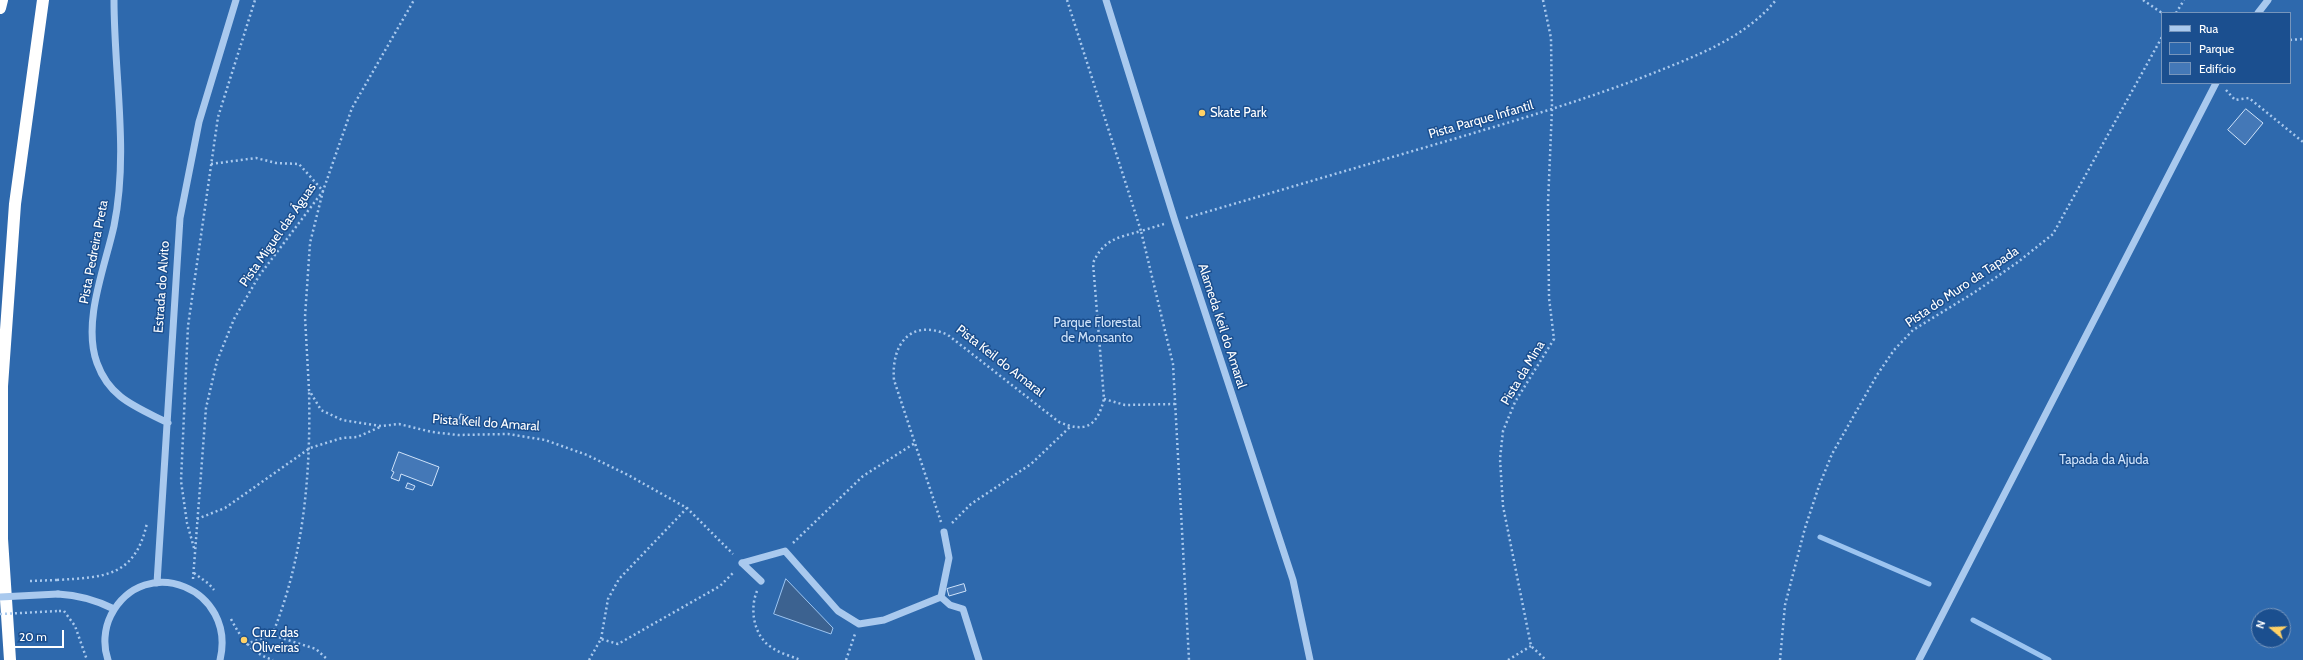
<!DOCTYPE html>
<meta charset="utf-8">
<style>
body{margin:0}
#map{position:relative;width:2303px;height:660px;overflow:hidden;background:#1b4f8f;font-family:Cabin,sans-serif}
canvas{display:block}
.legend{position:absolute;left:2161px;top:12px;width:130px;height:72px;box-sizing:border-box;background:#1b4f8f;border:1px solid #7695bc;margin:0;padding:5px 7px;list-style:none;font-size:12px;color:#fff}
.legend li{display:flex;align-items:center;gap:8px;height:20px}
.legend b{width:20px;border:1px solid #7695bc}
.north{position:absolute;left:2251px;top:608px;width:40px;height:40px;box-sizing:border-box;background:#1b4f8f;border:1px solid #7695bc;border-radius:50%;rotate:289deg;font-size:11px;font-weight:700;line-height:16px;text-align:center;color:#fff}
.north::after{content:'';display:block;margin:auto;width:14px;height:18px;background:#ffd166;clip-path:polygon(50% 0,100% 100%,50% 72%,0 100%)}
.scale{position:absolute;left:12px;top:630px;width:52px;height:18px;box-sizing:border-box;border:2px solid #fff;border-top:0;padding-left:5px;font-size:12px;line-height:14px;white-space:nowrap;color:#fff;-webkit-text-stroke:3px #1b4f8f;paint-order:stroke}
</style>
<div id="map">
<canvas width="2303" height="660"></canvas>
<ul class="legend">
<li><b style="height:5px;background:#a9c9ee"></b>Rua</li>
<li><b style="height:11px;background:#2e69ad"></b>Parque</li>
<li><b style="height:11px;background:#4478b7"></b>Edifício</li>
</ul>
<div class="north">N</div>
<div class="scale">20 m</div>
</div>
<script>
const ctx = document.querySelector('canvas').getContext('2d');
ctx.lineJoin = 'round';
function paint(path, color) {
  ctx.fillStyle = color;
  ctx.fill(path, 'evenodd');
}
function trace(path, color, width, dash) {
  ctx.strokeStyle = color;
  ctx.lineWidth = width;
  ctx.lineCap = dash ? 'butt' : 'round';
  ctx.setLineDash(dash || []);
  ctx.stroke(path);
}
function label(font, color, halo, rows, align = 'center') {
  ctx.font = font + ' Cabin,sans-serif';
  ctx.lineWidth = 3;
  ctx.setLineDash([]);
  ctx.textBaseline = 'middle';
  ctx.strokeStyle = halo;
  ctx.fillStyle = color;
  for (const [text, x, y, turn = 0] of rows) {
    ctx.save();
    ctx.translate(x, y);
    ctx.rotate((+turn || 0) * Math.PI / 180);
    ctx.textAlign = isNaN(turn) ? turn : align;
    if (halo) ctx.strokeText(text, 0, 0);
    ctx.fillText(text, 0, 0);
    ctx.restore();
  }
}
const green = new Path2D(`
 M0,0H2303V660H0ZM2162,13H2290V83H2162ZM2259,616H2283V640H2259Z`);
const water = new Path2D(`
 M786,579L833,628L831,634L774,614Z`);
const stream = new Path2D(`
 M1820,537L1929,584
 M1973,620L2049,660`);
const building = new Path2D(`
 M2246,109L2263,123L2245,145L2228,130Z
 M461,414L469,417L466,425L458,423Z
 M399,452L439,467L432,486L401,474L399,481L391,478L394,472L392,471Z
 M408,483L415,486L413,490L406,488Z
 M964,584L966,591L949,596L947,589Z`);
const path = new Path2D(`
 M1543,0L1551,38L1552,109L1548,203L1549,298L1554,339L1515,402L1503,431L1500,459L1503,506L1531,646L1546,660
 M2143,0L2162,13
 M2176,13L2184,0
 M2290,40L2303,39
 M2226,90L2235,100L2249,98L2303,142
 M211,164L256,158L276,163L299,164L323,191L310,243L305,317L309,390L321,410L342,420L381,426L399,424L432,432L458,435L508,434L545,440L587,455L628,475L687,508L733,554
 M1186,218C1271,193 1355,168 1440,143C1511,122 1582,101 1651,74C1696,56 1745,38 1776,0
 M1164,224L1141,231L1173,364L1189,660
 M1104,399L1125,405L1175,404
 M197,519L225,508L310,448L342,438L357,437L380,427
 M941,522L894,380C891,344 911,318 948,335L1059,422C1085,433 1097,427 1104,399L1093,263C1104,239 1117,238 1141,231L1067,0
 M952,523L971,504L1031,464L1070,427
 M793,543L863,476L915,443
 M194,548L187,523L181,481L188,326L218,117L255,0
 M194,573L209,584L214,590
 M193,579L206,408L217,361L234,319L259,276L323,191L352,108L414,0
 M57,580C103,577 135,578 147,523
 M757,591C750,608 753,631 767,644C776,652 790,656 801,660
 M59,611H64L75,626L87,660
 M231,619C241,638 251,653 273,660
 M272,635C304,558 311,473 309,390
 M601,639L608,599L619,579L687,508
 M246,644L272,635L316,649L328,660
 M589,660L601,639L618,644L720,586L734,572
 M846,660L855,634
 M1508,660L1531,646
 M1780,660L1785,605L1805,528L1819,486L1832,454L1877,375L1894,350L1913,330L1975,292L2018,262L2053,234L2162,37`);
const minor = new Path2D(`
 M114,0C114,75 129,152 114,226C105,267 82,322 97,363C110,399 137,407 168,423
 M1106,0L1175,221L1293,580L1310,660
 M2258,13L2268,0
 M742,563L785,551L838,611L859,624L884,620L941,597L949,558L944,532
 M742,563L761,581
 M157,583L180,218L199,122L236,0
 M58,594C78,595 96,600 114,609
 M941,597L950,605L963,609L979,660
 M108,660C103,646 104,629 111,615C145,551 237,589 220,660
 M1919,660L2216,83`);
const highway = new Path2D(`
 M0,8L2,0
 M10,660L2,539V386L15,204L43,0`);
const pathBridge = new Path2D(`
 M30,581L57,580
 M0,614L59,611`);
const minorBridge = new Path2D(`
 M0,597L58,594`);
const markers = [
 [1202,113,4,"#ffd166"],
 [244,640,4,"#ffd166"]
];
const poiNames = [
 ["Skate Park",1210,113],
 ["Cruz das",252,633],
 ["Oliveiras",252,648]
];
const streetNames = [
 ["Pista Parque Infantil",1481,120,-16],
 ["Pista Miguel das Águas",278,235,-55],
 ["Pista Pedreira Preta",94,252,-79],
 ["Estrada do Alvito",162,287,-86],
 ["Pista do Muro da Tapada",1962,287,-34],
 ["Alameda Keil do Amaral",1222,326,72],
 ["Pista Keil do Amaral",1000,361,38],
 ["Pista da Mina",1523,373,-59],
 ["Pista Keil do Amaral",486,423,4]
];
const parkNames = [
 ["Parque Florestal",1097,323],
 ["de Monsanto",1097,338],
 ["Tapada da Ajuda",2104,460]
];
paint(green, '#2e69ad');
paint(water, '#3c6290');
trace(water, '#9cc4f0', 1);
trace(stream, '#9cc4f0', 5);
paint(building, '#4478b7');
trace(building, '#cfe3fa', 1);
trace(path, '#a9c9ee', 2.5, [2, 3]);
trace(minor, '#a9c9ee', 7);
trace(highway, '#fff', 12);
trace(pathBridge, '#a9c9ee', 2.5, [2, 3]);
trace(minorBridge, '#a9c9ee', 7);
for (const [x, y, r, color] of markers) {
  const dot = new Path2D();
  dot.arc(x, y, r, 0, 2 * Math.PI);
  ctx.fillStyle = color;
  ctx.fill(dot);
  trace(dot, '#1b4f8f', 1.5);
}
label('13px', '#fff', '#1b4f8f', poiNames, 'left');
label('13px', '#fff', '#1b4f8f', streetNames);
label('13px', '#cfe3fa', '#1b4f8f', parkNames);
</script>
